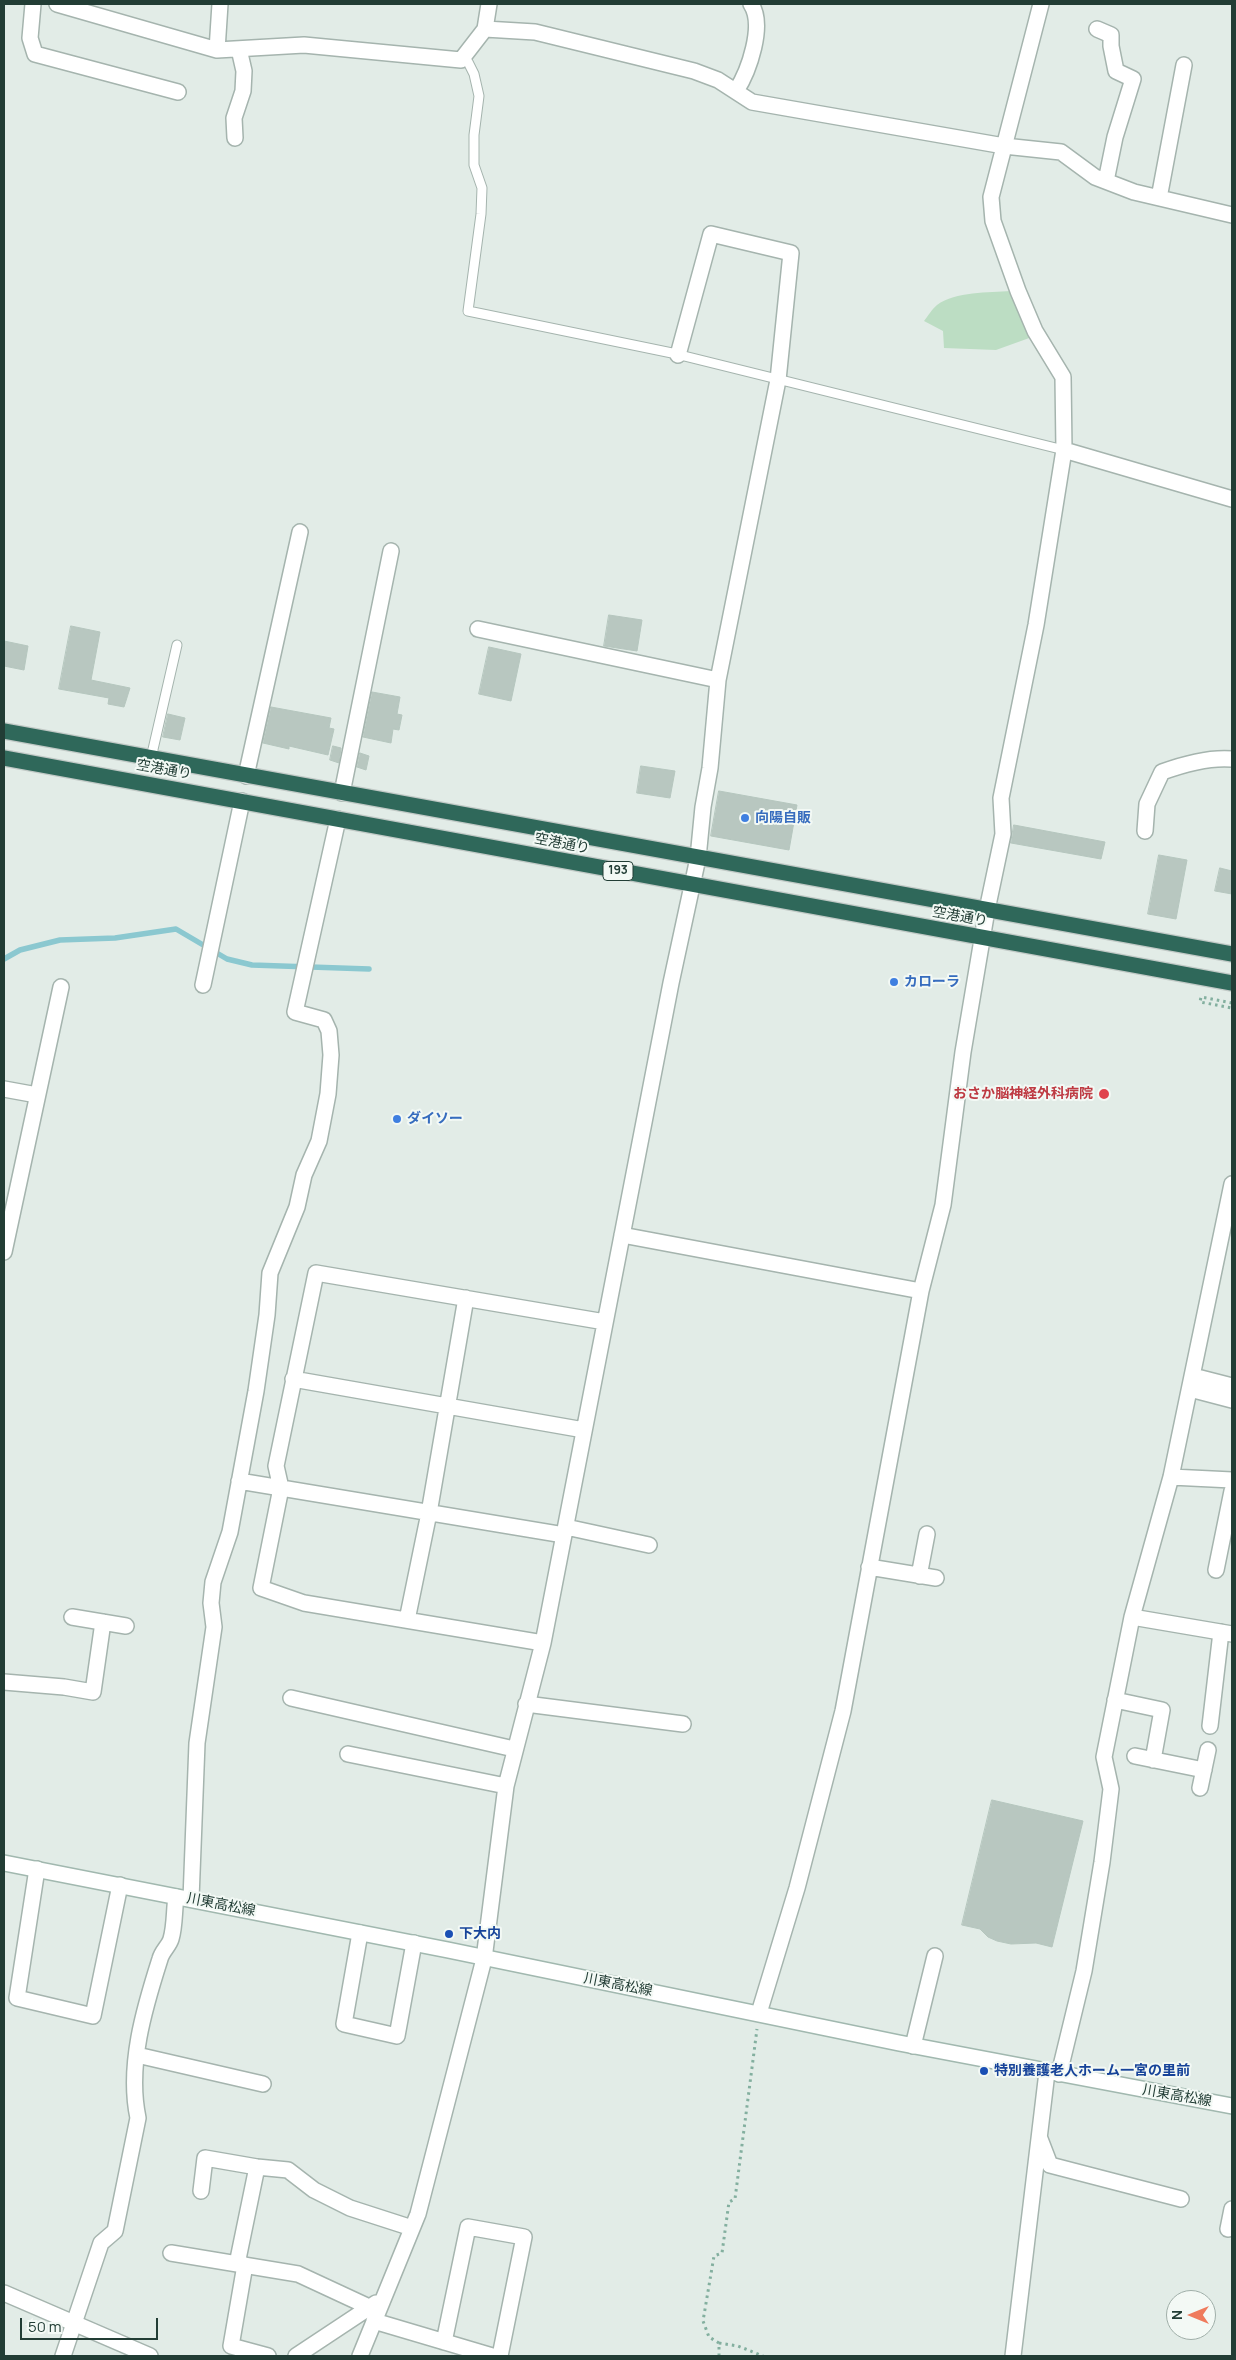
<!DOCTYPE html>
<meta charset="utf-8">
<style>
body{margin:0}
#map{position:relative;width:1236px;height:2360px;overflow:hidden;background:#e2ece7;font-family:Manrope,sans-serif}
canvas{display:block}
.frame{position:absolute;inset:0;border:5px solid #223d35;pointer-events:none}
.north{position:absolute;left:1166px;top:2290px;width:50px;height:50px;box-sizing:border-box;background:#f3f9f5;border:1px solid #9faea8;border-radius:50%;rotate:270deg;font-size:14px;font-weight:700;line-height:20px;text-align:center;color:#223d35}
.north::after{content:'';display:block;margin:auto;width:18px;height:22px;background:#ef7b5d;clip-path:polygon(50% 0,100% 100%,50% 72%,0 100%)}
.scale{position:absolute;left:20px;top:2318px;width:138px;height:22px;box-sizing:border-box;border:2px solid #223d35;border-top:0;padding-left:6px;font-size:15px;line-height:18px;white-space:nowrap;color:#223d35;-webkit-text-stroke:4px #f3f9f5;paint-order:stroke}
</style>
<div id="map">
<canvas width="1236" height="2360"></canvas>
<div class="frame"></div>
<div class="north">N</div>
<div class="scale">50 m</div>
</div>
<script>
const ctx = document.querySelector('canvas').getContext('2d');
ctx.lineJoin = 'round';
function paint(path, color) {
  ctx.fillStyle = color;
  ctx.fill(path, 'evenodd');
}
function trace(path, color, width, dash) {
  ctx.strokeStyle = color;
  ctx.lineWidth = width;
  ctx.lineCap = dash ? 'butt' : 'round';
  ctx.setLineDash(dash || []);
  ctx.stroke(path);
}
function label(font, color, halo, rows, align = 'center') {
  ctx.font = font + ' Manrope,"Noto Sans JP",sans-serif';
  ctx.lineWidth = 4;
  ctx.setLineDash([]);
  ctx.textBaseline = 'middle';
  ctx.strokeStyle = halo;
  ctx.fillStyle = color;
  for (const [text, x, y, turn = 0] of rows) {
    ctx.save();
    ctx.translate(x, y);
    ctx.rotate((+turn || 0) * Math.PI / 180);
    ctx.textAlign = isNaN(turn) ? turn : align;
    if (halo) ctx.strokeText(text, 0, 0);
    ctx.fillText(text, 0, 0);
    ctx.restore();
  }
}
const green = new Path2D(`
 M1011,291L1017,309L1032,337L996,350L944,348L943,331L924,321C928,316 932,309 937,305C956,291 988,293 1011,291Z`);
const stream = new Path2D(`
 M4,959L20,950L60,940L115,938L176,929L227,959L252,965L369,969`);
const building = new Path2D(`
 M609,615L642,620L637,651L604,646Z
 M71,626L100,632L91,680L130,688L124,707L108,704L109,698L59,689Z
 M4,641L28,646L24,670L4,666Z
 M489,647L521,654L511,701L479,694Z
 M372,692L400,697L397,714L402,715L399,730L393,729L391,743L363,737Z
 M271,707L331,718L329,728L334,729L328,755L289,746V749L263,743Z
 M168,714L185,718L180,740L163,737Z
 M333,746L341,748L339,763L330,760Z
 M360,753L369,756L366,770L357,767Z
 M641,766L675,771L670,798L637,793Z
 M719,791L797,805L789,850L711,836Z
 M1014,825L1105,842L1101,859L1011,843Z
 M1159,855L1187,860L1176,919L1148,914Z
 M1220,868L1232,871V894L1215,891Z
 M992,1800L1083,1821L1052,1947L1036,1943L1011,1944L997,1941L988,1937L980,1929L962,1925Z`);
const path = new Path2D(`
 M1232,1003L1201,997L1200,1002L1232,1008
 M719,2343L738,2346L763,2356
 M719,2356V2343L709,2337L703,2321L714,2256L722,2253L729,2202L735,2199L757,2029`);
const lane = new Path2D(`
 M461,60L468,62L474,74L479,96L474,135V165L482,188L481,214L468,311L672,353L1064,450
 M151,758L177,645`);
const street = new Path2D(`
 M33,4L30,38L35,54L178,92
 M57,4L217,50L304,45L461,60L485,29L535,32L694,71L718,80L752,102L1004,146L1061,152L1095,177L1134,192L1232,215
 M485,29L489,4
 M1097,29L1111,35V46L1116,71L1133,79L1115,137L1106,181
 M217,50L220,4
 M736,91C749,71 765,25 751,4
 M235,138L234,118L243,91L244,71L239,49
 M1159,198L1184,65
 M1064,450L1232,499
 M478,629L718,680
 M246,776L300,532
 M342,793L391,551
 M1145,831L1147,804L1162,772C1184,764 1209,757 1232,759
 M203,985L242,801
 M4,1089L37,1095
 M622,1235L921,1291
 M4,1252L61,987
 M1193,1376L1232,1386
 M293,1379L584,1430
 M1190,1389L1232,1400
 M1171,1477L1232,1480
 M239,1481L564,1535
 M566,1527L649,1545
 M869,1567L936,1578
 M1216,1570L1232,1491
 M919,1576L927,1534
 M72,1617L126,1626
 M1132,1617L1232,1634
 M407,1620L429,1513L466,1298
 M543,1643L304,1603L261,1588L281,1488L276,1466L316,1273L605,1322
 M4,1682L64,1687L93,1692L103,1622
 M291,1698L514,1749
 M1115,1700L1162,1710L1153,1760
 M526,1704L683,1724
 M1210,1726L1221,1632
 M348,1754L506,1786
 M1135,1756L1204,1770
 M1200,1788L1208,1750
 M37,1869L17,1998L93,2016L120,1885
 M191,1899L197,1743L214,1627L211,1603L213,1582L230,1532L256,1391L267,1315L270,1273L297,1207L304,1175L319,1141L328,1094L331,1055L329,1031L324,1020L295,1012L338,819
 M360,1933L344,2024L397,2036L414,1943
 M759,2013L797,1888L843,1711L921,1291L943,1205L963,1052L987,910L1003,834L1001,798L1036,625L1064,450L1063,377L1035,331L1018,291L993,221L991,197L1041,4
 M913,2046L935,1956
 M137,2055L263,2084
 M1059,2074L1084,1971L1102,1862L1111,1789L1104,1757L1132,1617L1171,1477L1232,1184
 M1040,2139L1050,2165L1181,2199
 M201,2191L205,2158L257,2167L288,2170L314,2190L350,2208L412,2228
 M1228,2229L1232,2209
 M171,2253L298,2274L369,2307
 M237,2264L257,2167
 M245,2265L231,2346L268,2356
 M4,2293L150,2356
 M374,2321L492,2356
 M444,2342L468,2227L524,2237L500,2356
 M63,2356L101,2243L115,2231L138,2118C127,2066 144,2009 160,1959C162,1951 169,1946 171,1939C175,1926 174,1910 176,1897
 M296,2356L376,2303
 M360,2356L418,2214L484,1959L506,1786L543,1643L671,983L698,858L703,807L710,768L718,680L778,380L791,253L711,234L678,355
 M1013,2356L1047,2072`);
const secondary = new Path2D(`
 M4,1863L448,1950L899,2043L1232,2106`);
const highway = new Path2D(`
 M4,731L1232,954
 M4,758L1232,983`);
const markers = [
 [745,818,5,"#3f7fe0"],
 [894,982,5,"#3f7fe0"],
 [1104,1094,6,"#e0444e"],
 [397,1119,5,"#3f7fe0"],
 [449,1934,5,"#1a4fb4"],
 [984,2071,5,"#1a4fb4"]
];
const shields = [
 [618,871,30]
];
const shieldNames = [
 ["193",618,871]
];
const streetNames = [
 ["空港通り",164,770,10],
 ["空港通り",562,844,11],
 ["空港通り",960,917,10],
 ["川東高松線",221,1905,11],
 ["川東高松線",618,1985,11],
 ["川東高松線",1177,2096,10]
];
const shopNames = [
 ["向陽自販",755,818],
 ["カローラ",904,982],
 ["ダイソー",407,1119]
];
const healthNames = [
 ["おさか脳神経外科病院",1093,1094]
];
const transitNames = [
 ["下大内",459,1934],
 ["特別養護老人ホーム一宮の里前",994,2071]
];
paint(green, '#bcddc3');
trace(stream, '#8bc8d0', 5.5);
paint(building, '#b8c7c0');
trace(building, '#b5c6be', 1);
trace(lane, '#a5b4ae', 11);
trace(street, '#a5b4ae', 18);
trace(secondary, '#a1b8af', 18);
trace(highway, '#c1c9c6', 18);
trace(path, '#83af9f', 3, [2.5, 4]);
trace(lane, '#fff', 9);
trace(street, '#fff', 15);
trace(secondary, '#fff', 15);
trace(highway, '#2f685a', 15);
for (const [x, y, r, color] of markers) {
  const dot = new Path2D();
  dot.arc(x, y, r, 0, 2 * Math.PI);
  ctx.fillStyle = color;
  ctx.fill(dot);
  trace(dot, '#f3f9f5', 2);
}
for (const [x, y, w] of shields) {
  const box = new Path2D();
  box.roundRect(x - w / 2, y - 9.5, w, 19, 4);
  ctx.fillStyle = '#f3f9f5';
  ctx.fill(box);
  trace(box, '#223d35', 1);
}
label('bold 12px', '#223d35', null, shieldNames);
label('14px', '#223d35', '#f3f9f5', streetNames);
label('bold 14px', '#366cbe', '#f3f9f5', shopNames, 'left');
label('bold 14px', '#be3a42', '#f3f9f5', healthNames, 'right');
label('bold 14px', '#164399', '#f3f9f5', transitNames, 'left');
</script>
